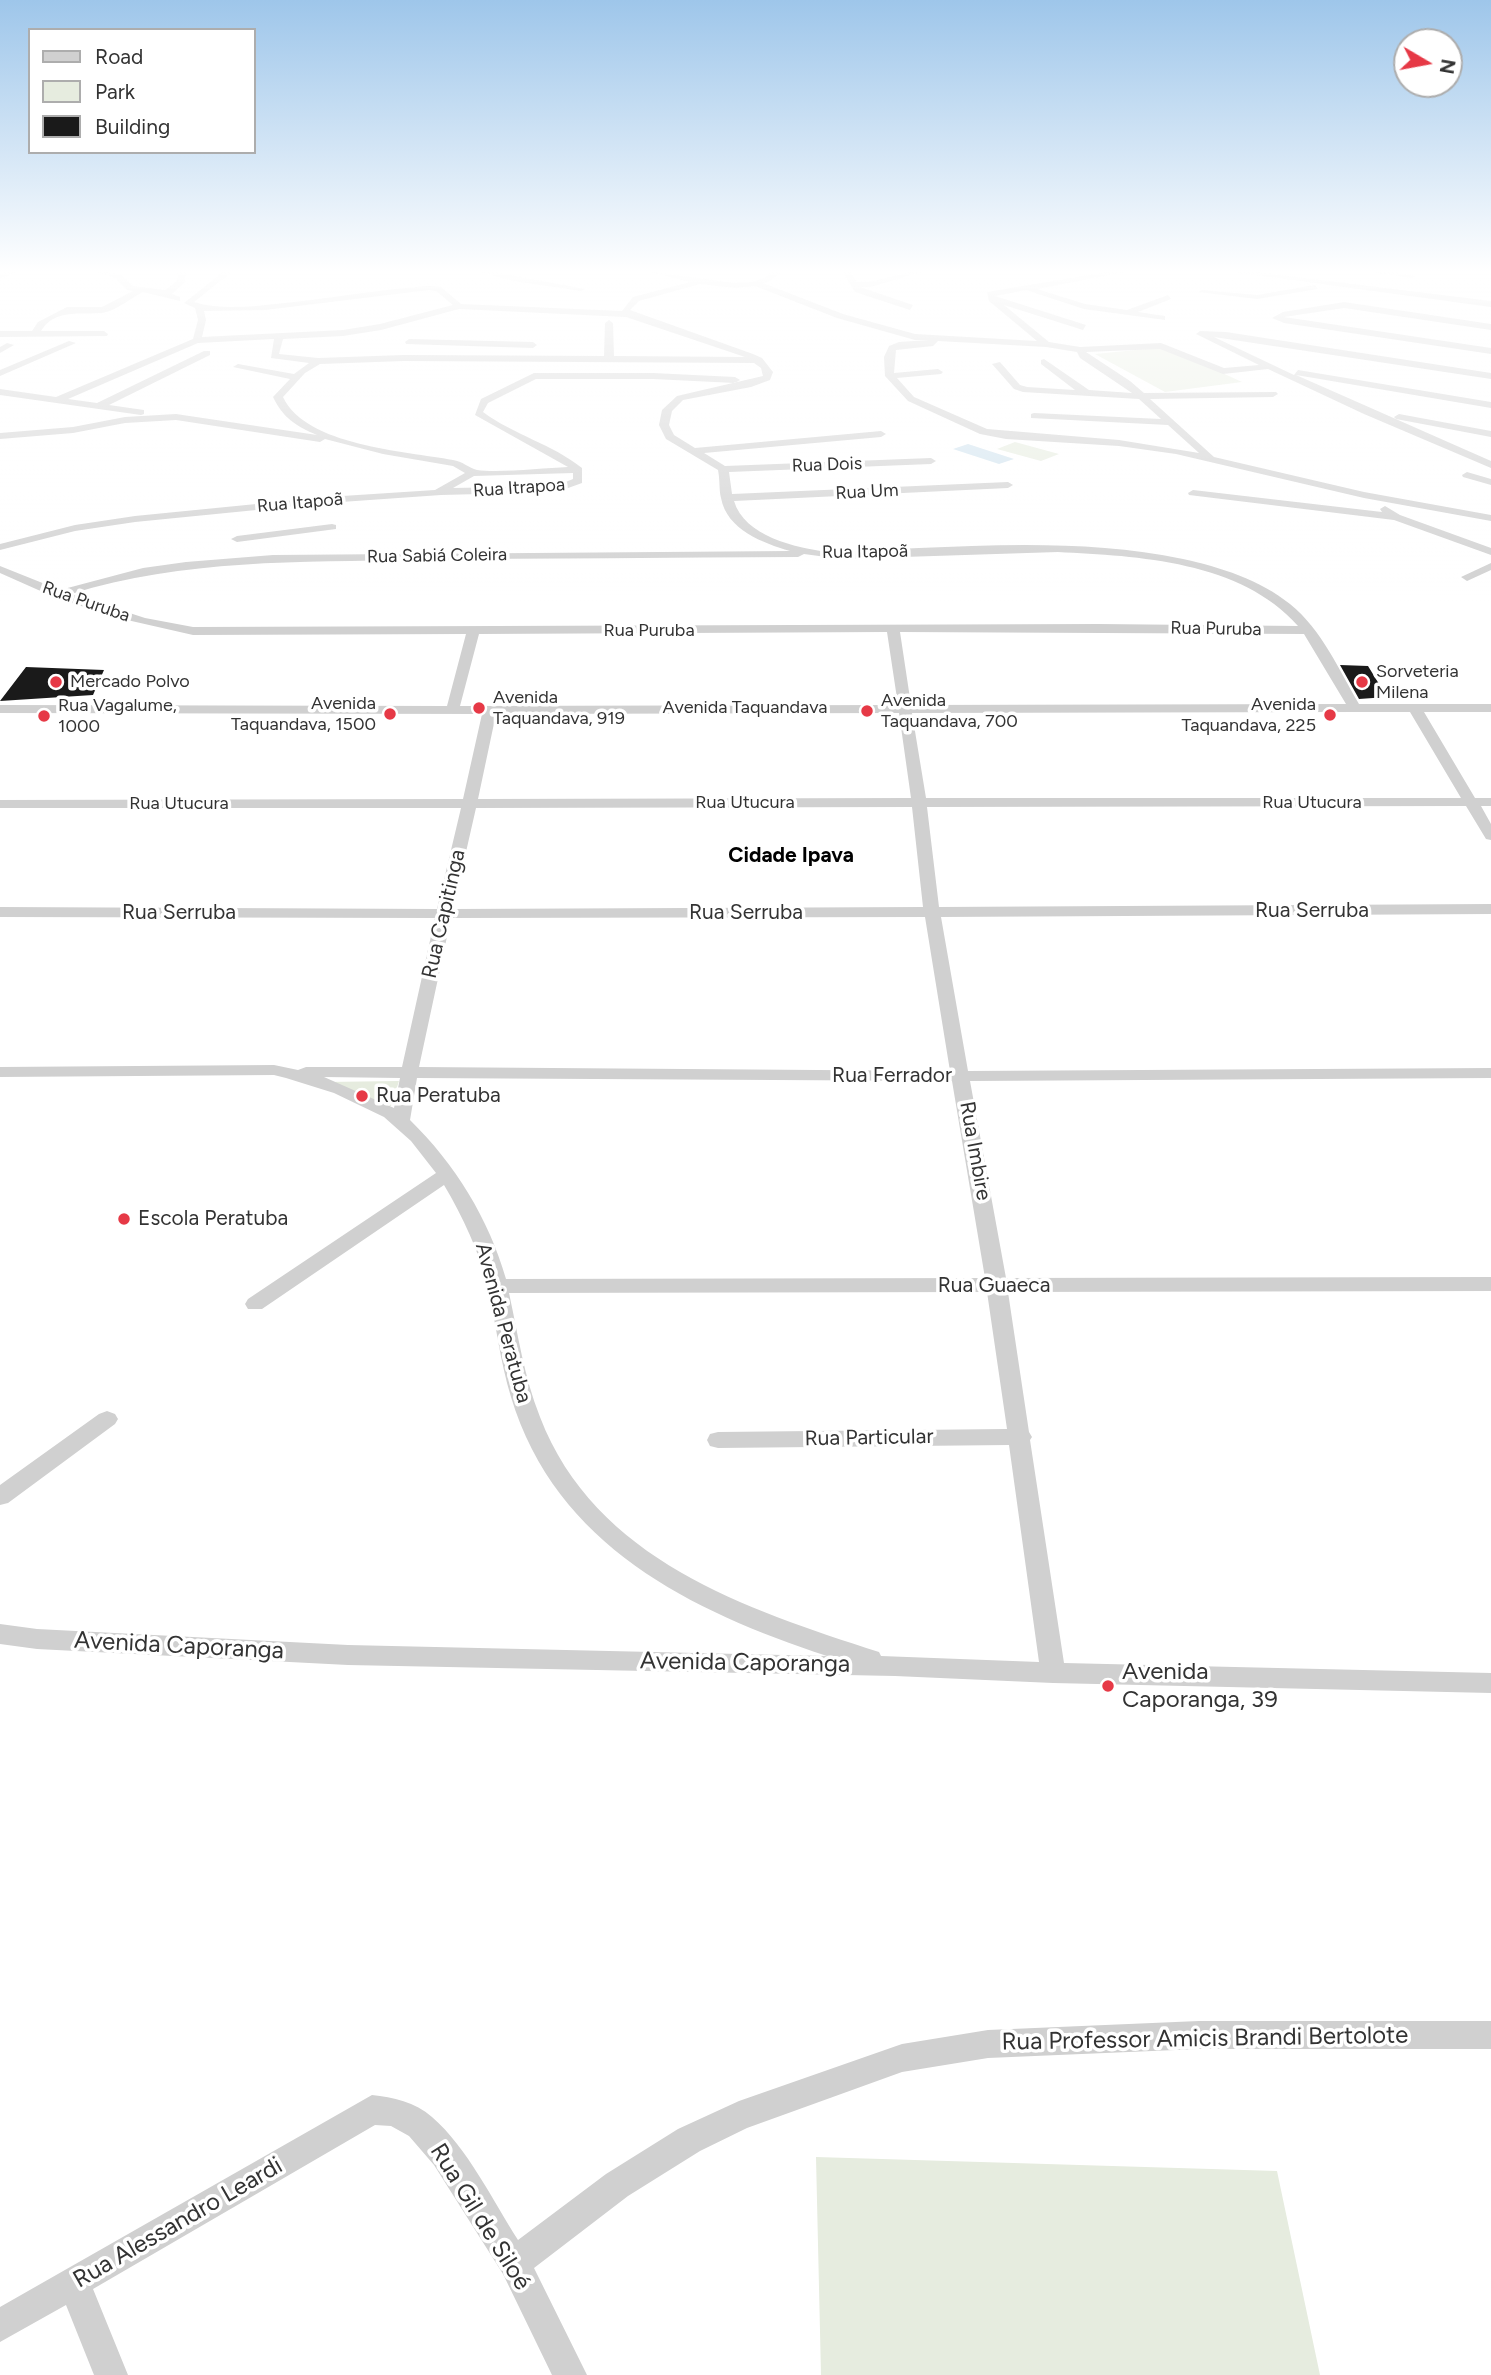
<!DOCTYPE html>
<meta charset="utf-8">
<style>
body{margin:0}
#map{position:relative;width:1491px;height:2375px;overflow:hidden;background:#fff;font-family:Figtree,sans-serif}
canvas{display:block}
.legend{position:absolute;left:28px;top:28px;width:228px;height:126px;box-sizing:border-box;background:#fff;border:2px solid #adadad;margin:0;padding:9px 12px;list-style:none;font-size:21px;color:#333}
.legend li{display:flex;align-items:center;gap:14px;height:35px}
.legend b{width:35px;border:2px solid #adadad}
.north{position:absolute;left:1393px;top:28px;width:70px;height:70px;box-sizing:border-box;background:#fff;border:2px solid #adadad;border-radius:50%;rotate:100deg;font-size:19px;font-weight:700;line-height:28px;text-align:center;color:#333}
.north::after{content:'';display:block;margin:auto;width:24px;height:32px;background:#e63946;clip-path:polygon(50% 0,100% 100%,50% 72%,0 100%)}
</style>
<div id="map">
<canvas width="1491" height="2375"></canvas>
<ul class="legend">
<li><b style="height:9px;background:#d0d0d0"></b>Road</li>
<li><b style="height:19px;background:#e6ecdf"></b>Park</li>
<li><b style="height:19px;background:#1a1a1a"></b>Building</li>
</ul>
<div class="north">N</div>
</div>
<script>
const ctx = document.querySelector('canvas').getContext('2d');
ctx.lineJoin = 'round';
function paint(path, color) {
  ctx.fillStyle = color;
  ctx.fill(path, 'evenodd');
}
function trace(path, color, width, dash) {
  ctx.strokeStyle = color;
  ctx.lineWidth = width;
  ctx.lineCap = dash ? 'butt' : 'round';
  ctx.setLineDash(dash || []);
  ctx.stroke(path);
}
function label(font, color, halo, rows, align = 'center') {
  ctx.font = font + ' Figtree,sans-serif';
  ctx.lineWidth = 7;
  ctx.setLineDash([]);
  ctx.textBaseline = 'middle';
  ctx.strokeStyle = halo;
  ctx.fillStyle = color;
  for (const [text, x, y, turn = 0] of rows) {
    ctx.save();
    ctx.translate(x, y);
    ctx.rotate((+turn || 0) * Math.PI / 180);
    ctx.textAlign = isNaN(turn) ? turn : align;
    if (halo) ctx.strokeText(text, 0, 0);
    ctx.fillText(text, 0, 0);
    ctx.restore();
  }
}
const green = new Path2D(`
 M1166,347L1242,382L1165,392L1095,354Z
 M1015,442L1059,454L1041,461L997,449Z
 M399,1081L391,1106L325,1082Z
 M816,2157L1277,2171L1320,2375H821Z`);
const water = new Path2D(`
 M968,444L1014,459L999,464L953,449Z`);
const building = new Path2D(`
 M1340,665L1368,666L1387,697L1359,699Z
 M26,667L104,670L93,695L0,701Z`);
const minor = new Path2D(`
 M8,271H18L0,279V274Z
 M94,271L121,274L133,286L165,290L177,281L178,271H186L185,282L172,294L180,297V301L143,292C131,298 116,311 102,313C81,315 55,308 41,331H104L108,334L107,336L0,337V331H32L38,322L67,307H102L133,291L127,290L115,278Z
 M224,271H233L194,302C223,311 256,306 285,303C333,298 381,289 429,286L441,287L461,304L622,311L633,297L690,282L645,271L735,283L752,282L764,278L773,271H782L770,281L763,283L843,314L915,334L1037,341L989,301L987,292L1113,271H1130L1037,289L1085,304L1127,310L1168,295L1171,299L1138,312L1165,316V320L1084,309L1026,290L995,296L1086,325L1083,330L1004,305L1049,342L1080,347L1161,343L1224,368L1259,365L1196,334L1200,331L1226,332L1491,373V379L1214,337L1294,375L1298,370L1491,402V408L1296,375L1491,461V468L1364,414L1268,369L1223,374L1160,349L1086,352L1130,381L1144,393L1276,392L1278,394L1273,397L1150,399L1214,457L1364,492L1491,515V521L1364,498L1176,454L1119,446L1006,439L980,434L908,401L885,376L884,357L889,346L899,342L929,340H915L837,318L755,286L735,288L700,284L639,301L630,310L753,354L762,358L773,372L770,380L751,387L683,400L672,411L669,425L674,435L695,448L881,431L886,434L881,437L704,453L725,466L931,458L936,461L931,464L729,472L732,494L1008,482L1013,485L1008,488L734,501C744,536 796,548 828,552C859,552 888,549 919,548C1007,544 1097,541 1183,559C1220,567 1260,580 1290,604C1322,630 1339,670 1359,704H1491V712H1424L1475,798H1491V806H1481L1491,824V840L1486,839L1466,806L927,807L939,907L1491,904V914L941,917L968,1071L1491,1068V1078L970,1081L1006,1278L1491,1277V1291L1008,1292L1029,1432L1032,1437L1030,1440L1064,1663L1491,1673V1693L1053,1683L895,1676L348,1665L37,1649L0,1644V1624L37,1629L348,1645L827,1656C691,1611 556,1546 511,1397C500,1361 496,1324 488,1288C479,1251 463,1217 444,1185L262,1309H248L245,1304L248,1299L436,1173L411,1141L384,1117L334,1093L286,1078L274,1075L0,1077V1067L274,1065L298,1070L306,1067H402L435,918L0,917V907L437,909L461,808H0V800L463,799L482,714L0,713V705L447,706L466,634L193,635L114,617L54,597L0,573V566L60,590L143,568L186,562L273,555L790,551C763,543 727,530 721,498C719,490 720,480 718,470L666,439L659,425L662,410L677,396L763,376L761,368L754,363L404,361L320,364L305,373L283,397C306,446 405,451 453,460C462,461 469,468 477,470C499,473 544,468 568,467L475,415L481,399L534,373H653L735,377L740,380L735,383L653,379H536L488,403L483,412C514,435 552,444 582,468V483L557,492L441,495L327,503L135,522L75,531L0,550V544L75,525L135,516L327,497L435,490L465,473L453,466L383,454L325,439L320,442L176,420L125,423L73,433L0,439V433L73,427L125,417L176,414L317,435C296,426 283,418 273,397L290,379L233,367L238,364L294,374L309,363L271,358L274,339L198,343L68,399L97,403L204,351H210V355L109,405L144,410V414L141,415L0,395V389L56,397L193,339L198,320L195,308L184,303ZM429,290L436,291L453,305L380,324L343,330L202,337L206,320L204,311L265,310ZM459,309L626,317L745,357L614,356L613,323L609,320L605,323L604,356L404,355L318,358L279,354L283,339L343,336L381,330ZM938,341L1046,347L1077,352L1080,358L1132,393L1089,390L1044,359L1041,360V364L1075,390L1027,387L1020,385L1000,362L992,364L1014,389L1023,392L1139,399L1161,419L1034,413L1031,414V418L1168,425L1199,453L1119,440L987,429L914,397L897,378L941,374L943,372L938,369L894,373L896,350L933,346ZM573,473V479L556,486L453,488L474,476ZM1058,552C1138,556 1241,561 1298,626L1098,624L193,627L145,618L71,594C184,559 300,562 417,560C544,558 671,558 798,557L804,554L841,559ZM887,632L898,705L460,706L479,634ZM900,632L1304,634L1346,704L911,705ZM1352,712H1410L1461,798H926L912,713ZM899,713L911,798L478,799L496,714ZM912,807L923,907L453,909L476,808ZM925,917L950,1071L419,1067L451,918ZM324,1077L400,1078L394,1108ZM417,1078L952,1081L985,1278L506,1279C489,1219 455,1164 410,1120ZM987,1292L1007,1429L718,1432L710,1434L707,1440L710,1446L718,1448L1009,1445L1039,1662L881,1656L879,1652C746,1609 595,1560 540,1417C524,1377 518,1334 509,1293Z
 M477,271H490L585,289L581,291L513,281Z
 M842,271H850L857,282C881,283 902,270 926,271L870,287H860L913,305L910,310L855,292Z
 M1226,271H1247L1491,301V307Z
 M1367,271H1389L1416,276L1412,278Z
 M1315,285L1318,289L1257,299L1198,292L1202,290L1257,295Z
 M1344,302L1491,324V330L1344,308L1284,317L1491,348V354L1284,323L1272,318L1283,312Z
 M409,339L533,342L537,345L533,348L406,344L405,342Z
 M69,341L76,343L0,376V370Z
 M7,343L14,345L0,353V347Z
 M1399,414L1491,431V437L1396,419L1394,417Z
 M1467,472L1491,479V485L1463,477L1462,475Z
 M1193,490L1382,512L1380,509L1385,506L1400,515L1491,548V555L1394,520L1189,495L1188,493Z
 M332,524L336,525V529L237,542L231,539L237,536Z
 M1491,563V570L1467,581L1461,577Z
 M107,1411L115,1414L118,1419L115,1424L8,1503L0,1505V1485L99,1414Z
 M1199,2021H1491V2049H1199L988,2058L902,2072L747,2128L700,2151L628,2196L534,2268L587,2375H552L503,2274L434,2165L409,2136L391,2126L375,2125L93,2289L128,2375H94L66,2305L0,2342V2307L372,2095C393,2097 415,2102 432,2117C467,2147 493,2201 518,2240L606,2174L678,2129L739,2101L902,2044L988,2030Z`);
const markers = [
 [56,682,7,"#e63946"],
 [1362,682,7,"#e63946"],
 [479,708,7,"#e63946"],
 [867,711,7,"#e63946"],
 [390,714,7,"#e63946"],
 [1330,715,7,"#e63946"],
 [44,716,7,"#e63946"],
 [362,1096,7,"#e63946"],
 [124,1219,7,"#e63946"],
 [1108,1686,7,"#e63946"]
];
const farStreetnames = [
 ["Rua Dois",827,465,-2],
 ["Rua Itrapoa",519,488,-4],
 ["Rua Um",867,492,-3],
 ["Rua Itapoã",300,503,-5],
 ["Rua Itapoã",865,552,-1],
 ["Rua Sabiá Coleira",437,556,-1],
 ["Rua Puruba",86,602,19],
 ["Rua Puruba",1216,629,1],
 ["Rua Puruba",649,631],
 ["Avenida Taquandava",745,708],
 ["Rua Utucura",745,803],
 ["Rua Utucura",1312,803],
 ["Rua Utucura",179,804]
];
const farPoinames = [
 ["Sorveteria",1376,672],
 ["Milena",1376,693],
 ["Mercado Polvo",70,682],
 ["Avenida",493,698],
 ["Taquandava, 919",493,719],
 ["Avenida",881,701],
 ["Taquandava, 700",881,722],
 ["Avenida",376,704,"right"],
 ["Taquandava, 1500",376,725,"right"],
 ["Avenida",1316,705,"right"],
 ["Taquandava, 225",1316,726,"right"],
 ["Rua Vagalume,",58,706],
 ["1000",58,727]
];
const farQuarternames = [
 ["Cidade Ipava",791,856]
];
const streetNames = [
 ["Rua Serruba",1312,911],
 ["Rua Serruba",179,913],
 ["Rua Serruba",746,913],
 ["Rua Capitinga",444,914,-77],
 ["Rua Ferrador",892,1076],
 ["Rua Imbire",975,1151,80],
 ["Rua Guaeca",994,1286],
 ["Avenida Peratuba",503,1323,75],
 ["Rua Particular",869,1438,-1]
];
const poiNames = [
 ["Rua Peratuba",376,1096],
 ["Escola Peratuba",138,1219]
];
const nearStreetnames = [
 ["Avenida Caporanga",179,1646,3],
 ["Avenida Caporanga",745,1663,1],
 ["Rua Professor Amicis Brandi Bertolote",1205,2039,-1],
 ["Rua Gil de Siloé",480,2217,58],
 ["Rua Alessandro Leardi",178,2223,-30]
];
const nearPoinames = [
 ["Avenida",1122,1672],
 ["Caporanga, 39",1122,1700]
];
paint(green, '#e6ecdf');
paint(water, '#cfe2ee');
paint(building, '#1a1a1a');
paint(minor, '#d0d0d0');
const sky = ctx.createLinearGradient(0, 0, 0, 603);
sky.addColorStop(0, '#9ec6ea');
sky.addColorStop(0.45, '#fff');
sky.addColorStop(1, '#ffffff00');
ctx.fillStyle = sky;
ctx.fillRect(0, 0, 1491, 603);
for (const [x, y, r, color] of markers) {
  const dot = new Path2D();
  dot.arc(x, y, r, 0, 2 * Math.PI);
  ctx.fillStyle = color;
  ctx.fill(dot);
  trace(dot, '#fff', 2.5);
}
label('18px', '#333', '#fff', farStreetnames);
label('18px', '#333', '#fff', farPoinames, 'left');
label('bold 21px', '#000', '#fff', farQuarternames);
label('21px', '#333', '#fff', streetNames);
label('21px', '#333', '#fff', poiNames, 'left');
label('24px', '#333', '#fff', nearStreetnames);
label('24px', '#333', '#fff', nearPoinames, 'left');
</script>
